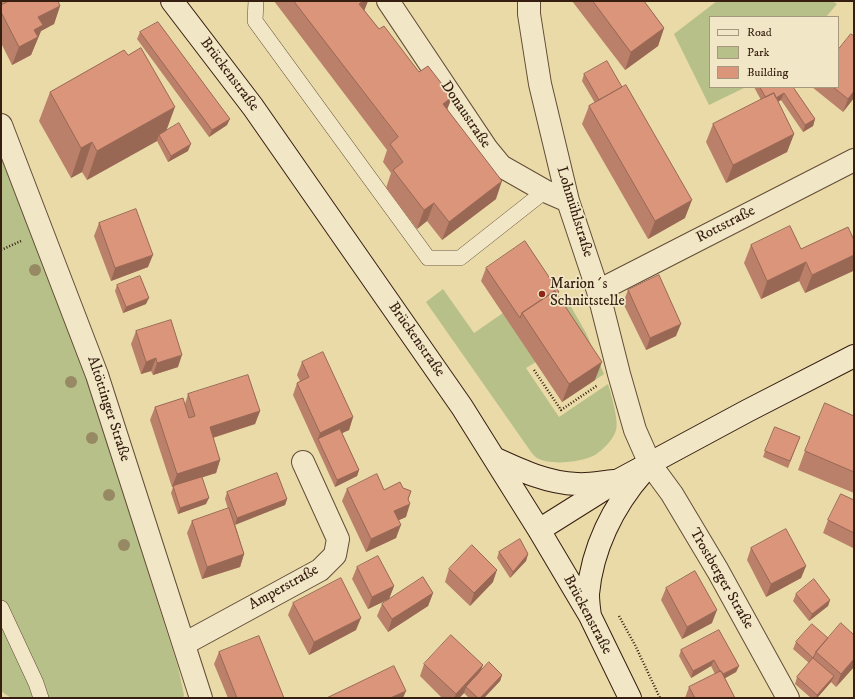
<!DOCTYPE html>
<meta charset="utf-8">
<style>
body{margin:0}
#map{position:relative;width:855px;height:699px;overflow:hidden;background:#e9daa8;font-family:"IM FELL DW Pica",serif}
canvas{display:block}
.frame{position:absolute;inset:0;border:2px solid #361e11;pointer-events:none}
.legend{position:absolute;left:709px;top:16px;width:130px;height:72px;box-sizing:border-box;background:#f1e7c6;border:1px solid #a6977e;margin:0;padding:5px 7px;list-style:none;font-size:12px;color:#361e11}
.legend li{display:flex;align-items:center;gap:8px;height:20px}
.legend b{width:20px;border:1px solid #a6977e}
</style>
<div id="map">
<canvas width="855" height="699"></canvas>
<div class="frame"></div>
<ul class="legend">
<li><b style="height:5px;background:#f1e7c6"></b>Road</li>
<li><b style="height:11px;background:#b6c088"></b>Park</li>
<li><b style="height:11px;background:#da957a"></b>Building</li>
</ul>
</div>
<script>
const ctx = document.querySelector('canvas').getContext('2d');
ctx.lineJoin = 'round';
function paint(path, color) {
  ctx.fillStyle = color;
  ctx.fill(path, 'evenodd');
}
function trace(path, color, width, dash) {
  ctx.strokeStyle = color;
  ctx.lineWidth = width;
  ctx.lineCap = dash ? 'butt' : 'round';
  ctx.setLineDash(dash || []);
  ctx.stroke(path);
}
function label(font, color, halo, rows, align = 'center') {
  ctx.font = font + ' "IM FELL DW Pica",serif';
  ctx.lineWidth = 3.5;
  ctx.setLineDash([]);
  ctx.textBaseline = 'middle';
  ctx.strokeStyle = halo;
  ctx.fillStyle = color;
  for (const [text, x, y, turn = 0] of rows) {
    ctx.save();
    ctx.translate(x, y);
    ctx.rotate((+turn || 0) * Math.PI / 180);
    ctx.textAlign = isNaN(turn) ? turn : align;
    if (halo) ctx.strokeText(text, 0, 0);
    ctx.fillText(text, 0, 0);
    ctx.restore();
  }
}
const green = new Path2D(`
 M717,1H832L837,4L826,17H710V87H746L709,105L674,34Z
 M1,156L18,194L82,363L178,667L184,695L183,698H11L1,691Z
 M443,289L474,333L503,313L536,362L526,368L559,417L608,384C611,393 619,422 616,430C613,440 604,449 595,455C582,462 551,466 537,458C534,456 531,452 529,449L426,302Z
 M566,298L586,333L604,374L595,380L555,305Z`);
const path = new Path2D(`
 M1,250L21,241
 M534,370L561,410L598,385
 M619,616L635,645L660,698`);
const service = new Path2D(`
 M256,1L255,21L428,258H460L545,191
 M1,608L36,683L41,698`);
const minor = new Path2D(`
 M388,1L487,149L501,166L545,191L568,201
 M529,1V14L540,84L568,201L598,291L619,374L635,430L650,464L672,494L718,571L788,698
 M1,125L97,375L201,698
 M598,291L854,160
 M184,644L320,570L335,555L338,539L303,462`);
const secondary = new Path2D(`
 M172,1L253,107L462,407L539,530L590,616L630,698
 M496,459C522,471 548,483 577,484C589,485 602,482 614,481
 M539,530L617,481L747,411L854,356
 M590,616C589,609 588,601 588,594C592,549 613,506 643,472`);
const trees = [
 [35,270],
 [71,382],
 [92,438],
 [109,495],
 [124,545]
];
const wall = new Path2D(`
 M1,1H58L60,6L54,24L41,31L31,55L12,65L1,43Z
 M274,1H368L364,10L379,29L419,72L452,97L447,109L496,199L442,240L427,221L417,229L386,188L391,173L383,162L387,150Z
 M572,1H644L664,28L658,46L625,70Z
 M140,32L227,125L209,137L137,39Z
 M584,74L685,218L648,239L582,124L589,106L595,103L582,81Z
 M754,87H793L815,119L813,126L803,132L781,100L778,102L794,134L787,152L726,183L706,142L713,124L761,100Z
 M812,87H838L854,98L843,112Z
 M50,92L166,131L188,151L168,162L157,141L87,180L82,172L71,178L39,121Z
 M99,223L148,267L111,281L94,236Z
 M854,240V268L853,271L805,293L799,281L761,299L744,263L751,245L801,249Z
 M486,268L558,296L595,380L562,402L481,281Z
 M117,285L146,304L123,313L115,291Z
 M628,290L676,336L646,350L623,303Z
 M136,331L178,367L153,375L151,371L141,374L131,344Z
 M302,362L353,417L349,430L342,433L359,470L357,476L335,487L293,395L297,383L300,381L297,375Z
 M188,394L260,411L255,424L213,438L220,460L216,473L202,477L206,504L178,514L171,493L173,487H172L150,420L155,407L185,404Z
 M854,416V493L798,470L805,451Z
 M800,437L788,468L763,457L765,451Z
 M403,488L411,491L408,500L406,517L399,520L396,538L366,552L342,501L347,489L384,490Z
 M227,492L287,499L285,505L235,524L244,554L240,567L202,579L187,533L192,521L228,509L225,499Z
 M854,500V545L853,548L823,533L828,520Z
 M751,548L806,566L801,578L766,597L747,560Z
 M499,552L528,554L526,561L510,578L497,558Z
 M357,567L394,586L389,599L368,609L352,579Z
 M449,569L493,582L470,606L445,582Z
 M666,588L712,623L682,639L661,600Z
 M433,593L428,606L388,632L377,616L382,604Z
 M796,594L830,600L828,606L809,621L793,601Z
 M293,603L356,630L309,655L288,615Z
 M854,635V667L836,687L831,682L817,698H811L795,684L797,677L809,663L793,649L796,642Z
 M681,650L739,666L736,672L725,678L735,698H685L689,687L715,674L711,666L691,678L679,656Z
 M219,652L284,698H228L214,664Z
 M424,664L480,672L502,675L500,681L484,698H469L464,693L459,698H442L420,676Z`);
const shadedWall = new Path2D(`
 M363,1H368L363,14L359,4Z
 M60,6L54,24L41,31L31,55L12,65L19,47L38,17Z
 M664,28L658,46L625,70L631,52Z
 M854,91V98L843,112L848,99Z
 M784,93L781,100L766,108L769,102Z
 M452,97L445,115L443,104Z
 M175,107L164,137L159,135L157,141L87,180L97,151Z
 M230,119L227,125L209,137L212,130Z
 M815,119L813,126L803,132L805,125Z
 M794,134L787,152L726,183L733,165Z
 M92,142L82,172L71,178L81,148Z
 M191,144L188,151L168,162L171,156Z
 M502,181L496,199L442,240L449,222Z
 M692,200L685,218L648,239L655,221Z
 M434,203L427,221L417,229L424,210Z
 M153,255L148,267L111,281L115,268Z
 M854,255V268L853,271L805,293L812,275Z
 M806,262L799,281L761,299L767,281Z
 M149,298L146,304L123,313L126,307Z
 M681,324L676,336L646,350L650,338Z
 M182,355L178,367L153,375L157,363Z
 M156,358L151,371L141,374L146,362Z
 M602,362L595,380L562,402L569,384Z
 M260,411L255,424L205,440L210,427Z
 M353,417L349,430L320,443L318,439L320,433Z
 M220,460L216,473L172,487L177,474Z
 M359,470L357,476L335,487L337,480Z
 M411,491L406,506L410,504L406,517L390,524L394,511Z
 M209,498L206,504L178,514L180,508Z
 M287,499L285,505L235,525L237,518Z
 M401,525L396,538L366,552L371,539Z
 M244,554L240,567L202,579L207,567Z
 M528,554L526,561L510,578L513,572Z
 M806,566L801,578L766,597L771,584Z
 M497,570L493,582L470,606L474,593Z
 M394,586L389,599L368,609L372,597Z
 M433,593L428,606L388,632L392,619Z
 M830,600L828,606L809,621L812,614Z
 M717,610L712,623L682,639L687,627Z
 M361,618L356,630L309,655L314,642Z
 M854,659V667L836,687L841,674Z
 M714,660L711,666L691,678L693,671Z
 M483,665L478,678L466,687L464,693L459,698H454L456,694Z
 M739,666L736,672L720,681L722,675Z
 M502,675L500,681L484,698H480Z
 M834,676L831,682L817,698H816L817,695Z
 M406,691L403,698H390Z`);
const building = new Path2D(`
 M7,1H58L60,6L38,17L43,25L34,30L38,37L19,47L1,12V5L7,2Z
 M294,1H363L359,4L379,29L384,26L419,72L428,66L452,97L443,104L502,181L449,222L434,203L424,210L393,170L403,162L390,144L398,137Z
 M593,1H644L664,28L631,52Z
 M158,22L230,119L212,130L140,32Z
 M851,34L854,36V91L848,99L833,87H838V50Z
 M141,48L175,107L97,151L92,142L81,148L50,92L124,50L128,55Z
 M607,61L622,87L599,100L584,74Z
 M626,85L692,200L655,221L589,106Z
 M760,87H793L815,119L805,125L784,93L776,98L774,93L766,97Z
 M774,93L794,134L733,165L713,124Z
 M179,123L191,144L171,156L159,135Z
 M136,209L153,255L115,268L99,223Z
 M790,226L801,249L848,227L854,240V255L812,275L806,262L767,281L751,245Z
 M525,241L559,292L556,294L555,291L522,313L520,318L486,268Z
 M659,275L681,324L650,338L628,290Z
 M140,276L149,298L126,307L117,285Z
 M555,291L602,362L569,384L522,313Z
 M171,320L182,355L157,363L156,358L146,362L136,331Z
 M323,352L353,417L320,433L297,383L309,377L302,362Z
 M248,375L260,411L210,427L220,460L177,474L155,407L183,398L189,418L195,416L188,394Z
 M825,403L854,416V472L805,451Z
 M775,427L800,437L790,461L765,451Z
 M340,429L359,470L337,480L318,439Z
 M277,473L287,499L237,518L227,492Z
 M377,474L384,490L400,482L403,488L411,491L408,499L410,504L394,511L401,525L371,539L347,489Z
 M202,477L209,498L180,508L173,486Z
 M841,494L854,500V533L828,520Z
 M229,508L244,554L207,567L192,521Z
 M786,529L806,566L771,584L751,548Z
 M520,539L528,554L513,572L499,552Z
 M472,545L497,570L474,593L449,569Z
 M378,556L394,586L372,597L357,567Z
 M695,571L717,610L687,627L666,588Z
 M423,577L433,593L392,619L382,604Z
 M341,578L361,618L314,642L293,603Z
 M814,579L830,600L812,614L796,594Z
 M841,623L854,635V659L841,674L816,652Z
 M812,624L828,638L816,652L813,658L796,642Z
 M719,630L739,666L723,674L721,671H720L714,660L693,671L681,650Z
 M451,635L483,665L456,694L424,664Z
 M259,636L284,698H237L219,652Z
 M813,658L834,676L817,695L797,677Z
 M489,662L502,675L480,698H478L466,687Z
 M394,666L406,691L390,698H327Z
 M721,671L735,698H695L689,687Z`);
const markers = [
 [542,294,4,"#8f2418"]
];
const streetNames = [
 ["Brückenstraße",229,75,53],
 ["Donaustraße",465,115,56],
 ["Lohmühlstraße",574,212,73],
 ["Rottstraße",726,225,-27],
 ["Brückenstraße",416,340,55],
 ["Altöttinger Straße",108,409,72],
 ["Trostberger Straße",721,579,60],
 ["Amperstraße",284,588,-29],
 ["Brückenstraße",587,615,62]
];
const poiNames = [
 ["Marion´s",550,285],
 ["Schnittstelle",550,302]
];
paint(green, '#b6c088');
trace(service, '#634d37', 16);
trace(minor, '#634d37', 24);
trace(secondary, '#361e11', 24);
trace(path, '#361e11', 2.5, [1, 2]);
trace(service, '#f1e7c6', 15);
trace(minor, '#f1e7c6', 22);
trace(secondary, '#f1e7c6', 22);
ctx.fillStyle = '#988965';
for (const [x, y] of trees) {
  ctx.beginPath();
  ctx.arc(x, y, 6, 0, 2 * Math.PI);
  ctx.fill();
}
paint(wall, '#bb8069');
paint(shadedWall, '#996855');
paint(building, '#da957a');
trace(building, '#996855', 1);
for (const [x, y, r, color] of markers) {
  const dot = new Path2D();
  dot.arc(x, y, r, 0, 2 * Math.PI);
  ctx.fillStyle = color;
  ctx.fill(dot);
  trace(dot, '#f1e7c6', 1.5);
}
label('15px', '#361e11', '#f1e7c6', streetNames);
label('15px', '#361e11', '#f1e7c6', poiNames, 'left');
</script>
